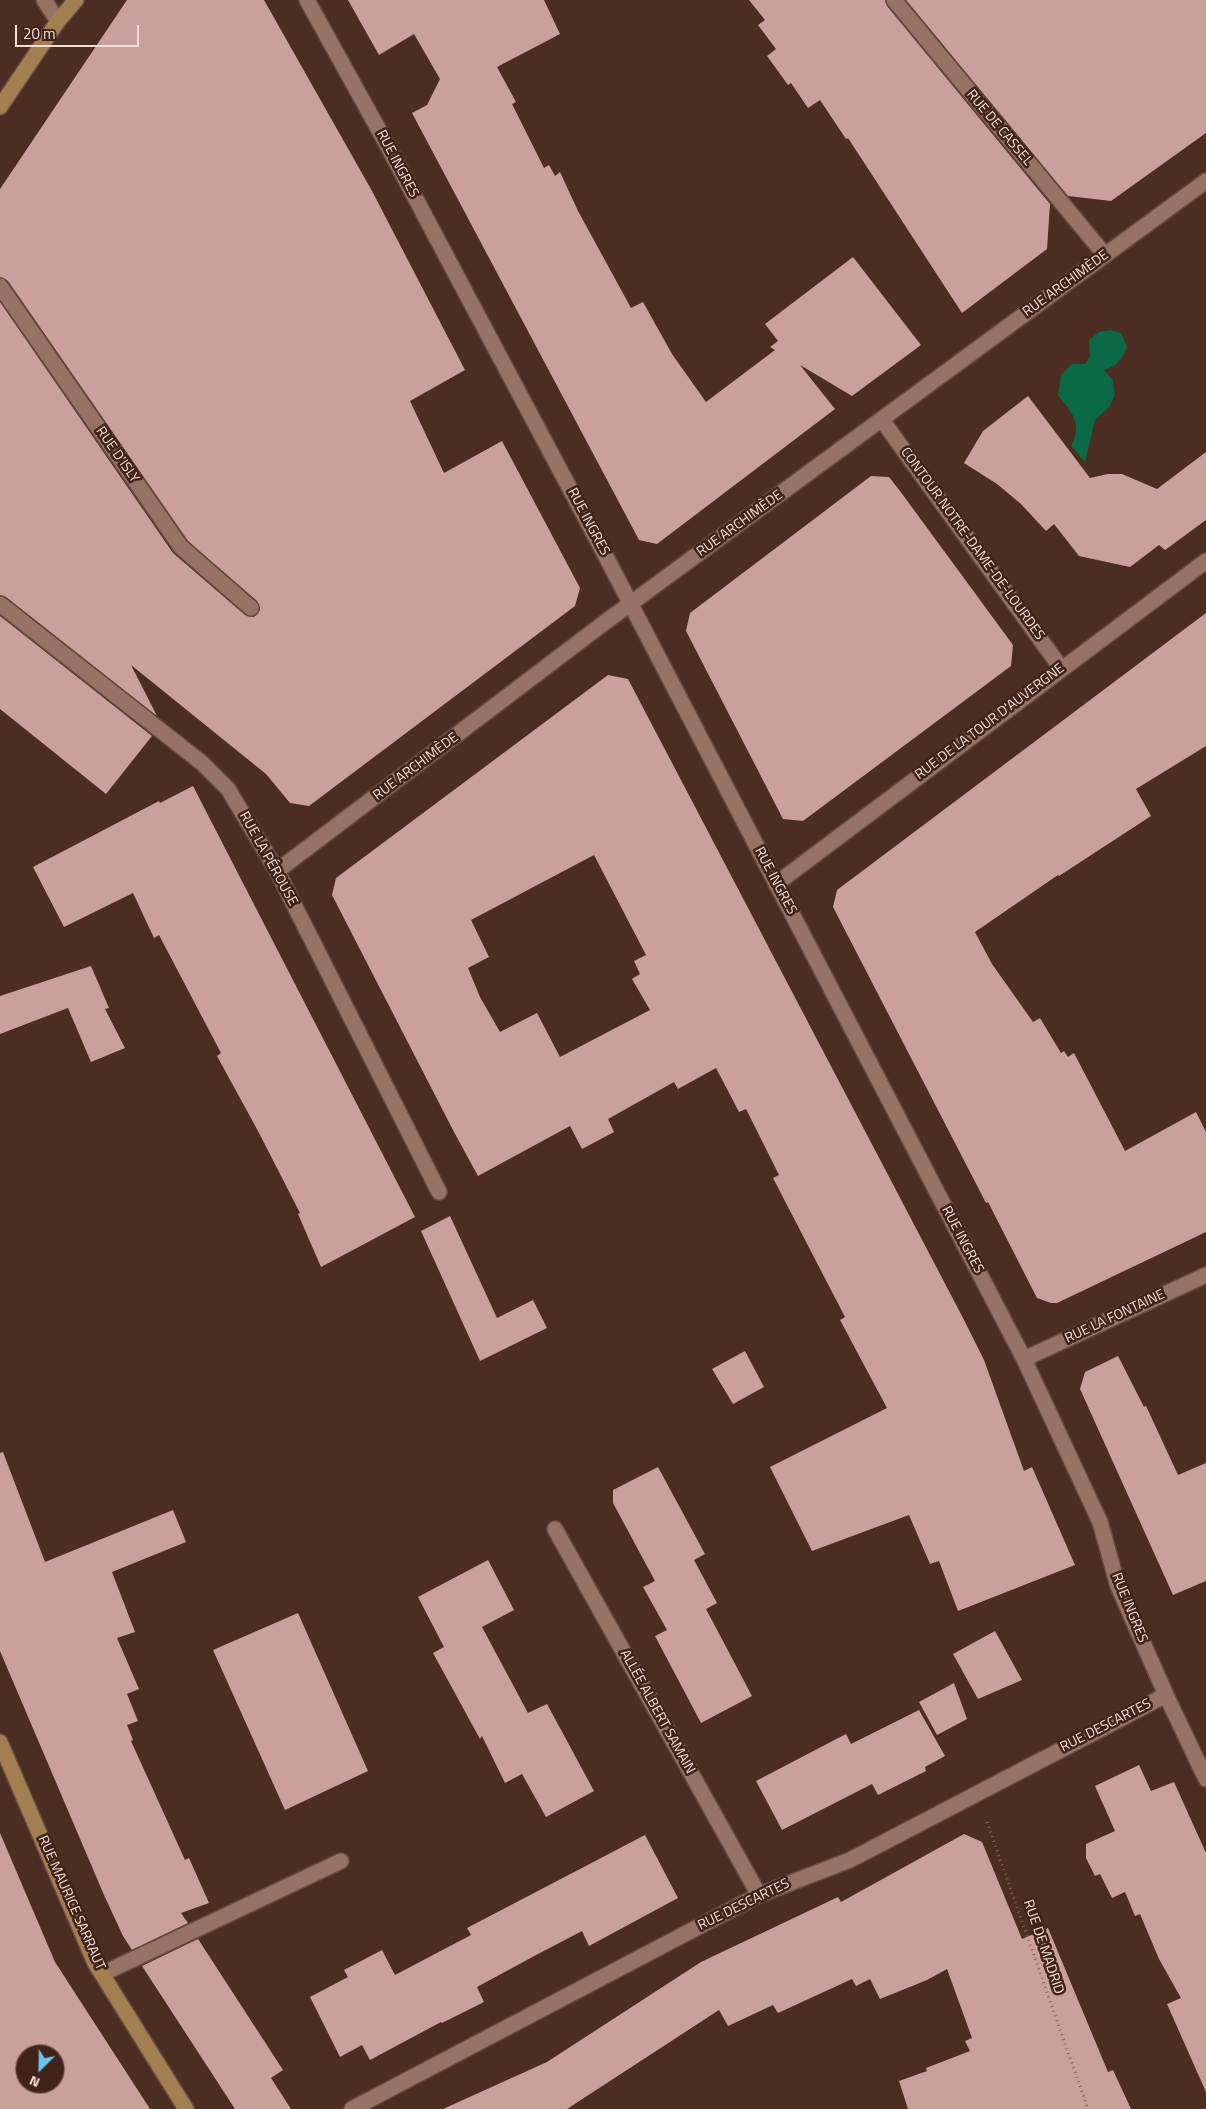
<!DOCTYPE html>
<meta charset="utf-8">
<style>
body{margin:0}
#map{position:relative;width:1206px;height:2109px;overflow:hidden;background:#4c2d22;font-family:"Titillium Web",sans-serif}
canvas{display:block}
.north{position:absolute;left:15px;top:2044px;width:50px;height:50px;box-sizing:border-box;background:#412319;border:1px solid #896e65;border-radius:50%;rotate:203deg;font-size:14px;font-weight:700;line-height:20px;text-align:center;color:#f4dfd8}
.north::after{content:'';display:block;margin:auto;width:18px;height:22px;background:#69c4f0;clip-path:polygon(50% 0,100% 100%,50% 72%,0 100%)}
.scale{position:absolute;left:15px;top:25px;width:124px;height:22px;box-sizing:border-box;border:2px solid #f4dfd8;border-top:0;padding-left:6px;font-size:15px;line-height:18px;white-space:nowrap;color:#f4dfd8;-webkit-text-stroke:4px #412319;paint-order:stroke}
</style>
<div id="map">
<canvas width="1206" height="2109"></canvas>
<div class="north">N</div>
<div class="scale">20 m</div>
</div>
<script>
const ctx = document.querySelector('canvas').getContext('2d');
ctx.lineJoin = 'round';
function paint(path, color) {
  ctx.fillStyle = color;
  ctx.fill(path, 'evenodd');
}
function trace(path, color, width, dash) {
  ctx.strokeStyle = color;
  ctx.lineWidth = width;
  ctx.lineCap = dash ? 'butt' : 'round';
  ctx.setLineDash(dash || []);
  ctx.stroke(path);
}
function label(font, color, halo, rows, align = 'center') {
  ctx.font = font + ' "Titillium Web",sans-serif';
  ctx.lineWidth = 5;
  ctx.setLineDash([]);
  ctx.textBaseline = 'middle';
  ctx.strokeStyle = halo;
  ctx.fillStyle = color;
  for (const [text, x, y, turn = 0] of rows) {
    ctx.save();
    ctx.translate(x, y);
    ctx.rotate((+turn || 0) * Math.PI / 180);
    ctx.textAlign = isNaN(turn) ? turn : align;
    if (halo) ctx.strokeText(text, 0, 0);
    ctx.fillText(text, 0, 0);
    ctx.restore();
  }
}
const green = new Path2D(`
 M1110,330L1121,333L1127,347C1122,359 1118,366 1104,370L1113,380L1115,395L1109,407L1095,420L1085,462L1071,446C1083,423 1072,413 1058,395L1061,375L1072,364H1086L1090,355L1089,340L1099,332Z`);
const building = new Path2D(`
 M127,0H264L372,191L465,370L410,401L444,473L502,441L580,588L575,606L309,806L290,803L266,774L131,665L157,716L6,597L0,595V302L173,553L245,615L254,617L260,610L257,601L188,541L8,281L0,277V189Z
 M348,0H544L560,34L497,67L516,102L512,104L544,168L549,165L555,176L560,172L578,211L631,308L643,302L672,354L706,402L775,350L770,347L778,341L765,324L853,257L921,345L852,396L800,365L835,409L657,544L639,540L412,113L427,105L440,79L414,34L379,55Z
 M749,0H885L887,6L1050,204L1047,249L962,313L848,138L846,139L820,100L808,108L791,83L788,85L767,56L776,49L758,25L765,20Z
 M906,0H1206V133L1111,201L1068,196Z
 M1028,396L1090,478L1108,474H1122L1157,489L1206,452V520L1165,550L1159,545L1130,567L1079,556L1054,524L1046,531L1021,504L997,484L964,463L983,431Z
 M871,476L889,477L900,491L1013,645L1011,666L803,821L783,819L686,631L690,613Z
 M1206,613V746L1136,789L1151,816L1059,876L1058,875L975,932L992,964L1033,1022L1040,1018L1061,1053L1064,1051L1068,1057L1074,1053L1125,1151L1196,1112L1206,1132V1232L1057,1303H1051L1037,1298L988,1202L986,1203L833,907L837,890Z
 M0,616L152,736L106,794L0,709Z
 M608,675L628,679L962,1316L984,1360L1024,1471L1032,1467L1075,1565L958,1611L939,1561L930,1564L909,1515L812,1551L770,1467L887,1408L840,1320L845,1317L773,1178L779,1175L746,1109L739,1112L716,1068L678,1089L674,1082L608,1119L614,1132L582,1149L570,1126L478,1176L454,1132L332,895L336,878ZM594,855L646,955L634,961L640,974L632,979L650,1010L560,1057L537,1013L500,1032L480,997L468,968L489,957L471,920Z
 M193,786L415,1217L321,1267L298,1214L300,1213L258,1131L217,1056L221,1053L159,935L154,938L133,893L64,927L33,867L159,801L160,803Z
 M91,966L109,1008L105,1009L125,1048L91,1062L68,1008L0,1034V996Z
 M450,1216L497,1318L533,1300L547,1328L480,1361L421,1231Z
 M745,1351L764,1387L733,1404L712,1369Z
 M1118,1356L1144,1407L1146,1406L1178,1475L1206,1463V1581L1173,1595L1080,1389L1085,1372Z
 M3,1452L45,1562L173,1510L186,1542L112,1572L135,1632L117,1638L139,1689L127,1694L138,1721L127,1725L133,1740L131,1741L185,1860L189,1858L209,1903L181,1913L188,1923L132,1950L123,1936L104,1895L0,1651V1453Z
 M658,1467L705,1554L694,1560L717,1603L706,1609L752,1696L701,1723L655,1636L667,1630L643,1587L655,1581L613,1503V1490Z
 M488,1560L514,1610L482,1627L528,1713L547,1704L594,1791L546,1817L522,1774L505,1783L482,1736L480,1739L433,1653L444,1647L418,1597Z
 M298,1613L368,1771L285,1810L213,1650Z
 M995,1631L1022,1680L978,1699L953,1654Z
 M954,1683L967,1719L937,1735L919,1702Z
 M919,1710L945,1756L925,1767L926,1771L878,1795L872,1784L782,1830L756,1781L846,1734L851,1744Z
 M1139,1765L1151,1791L1174,1782L1206,1853V2092L1167,2004L1181,1998L1159,1959L1140,1914L1135,1916L1125,1892L1112,1898L1100,1874L1095,1876L1086,1858V1844L1115,1831L1095,1786Z
 M0,1833L55,1962L150,2109H0ZM25,2054H55V2084H25Z
 M964,1834L982,1842L1022,1939L1048,1928L1108,2072L1113,2070L1131,2109H908L899,2081L927,2071L926,2068L970,2051L965,2041L972,2038L947,1969L927,1980L880,1999L870,1979L856,1986L852,1979L778,2013L773,2005L728,2026L719,2010L567,2109H443L547,2062L701,1962L838,1897L841,1902Z
 M645,1835L678,1898L589,1946L582,1931L538,1954L477,1987L484,2002L442,2023L441,2022L370,2060L362,2045L340,2057L310,1997L348,1977L344,1970L382,1950L395,1975L471,1935L467,1928Z
 M198,1939L283,2070L271,2078L291,2109H235L142,1966Z`);
const path = new Path2D(`
 M987,1822L1088,2109`);
const lane = new Path2D(`
 M102,1974L341,1861`);
const street = new Path2D(`
 M44,0L58,21
 M307,0L385,141L602,549L1024,1359L1100,1522L1118,1586L1166,1695L1206,1779
 M894,0L1105,255
 M0,286L181,547L251,608
 M882,420L1061,668
 M0,604L202,763L228,789L277,871L439,1192
 M277,871L604,623L1206,181
 M776,884L1206,561
 M1024,1359L1206,1275
 M555,1529L759,1895
 M352,2109L759,1895L850,1860L1166,1695`);
const secondary = new Path2D(`
 M0,107L58,21L76,0
 M0,1742L95,1963L186,2109`);
const streetNames = [
 ["RUE DE CASSEL",999,128,50],
 ["RUE INGRES",397,164,62],
 ["RUE ARCHIMÈDE",1066,284,-36],
 ["RUE D'ISLY",117,455,55],
 ["RUE INGRES",588,522,62],
 ["RUE ARCHIMÈDE",740,524,-36],
 ["CONTOUR NOTRE-DAME-DE-LOURDES",972,544,54],
 ["RUE DE LA TOUR D'AUVERGNE",990,722,-37],
 ["RUE ARCHIMÈDE",416,767,-37],
 ["RUE LA PÉROUSE",268,859,61],
 ["RUE INGRES",775,881,62],
 ["RUE INGRES",962,1240,62],
 ["RUE LA FONTAINE",1115,1317,-25],
 ["RUE INGRES",1129,1608,68],
 ["ALLÉE ALBERT SAMAIN",657,1712,61],
 ["RUE DESCARTES",1106,1726,-27],
 ["RUE MAURICE SARRAUT",71,1903,66],
 ["RUE DESCARTES",744,1905,-26],
 ["RUE DE MADRID",1043,1947,71]
];
paint(green, '#0b6947');
paint(building, '#c9a09b');
trace(lane, '#644a40', 18);
trace(street, '#644a40', 18);
trace(secondary, '#644a40', 18);
trace(path, '#81655c', 3, [1, 4]);
trace(lane, '#977366', 15);
trace(street, '#977366', 15);
trace(secondary, '#a37e51', 15);
label('14px', '#f4dfd8', '#412319', streetNames);
</script>
